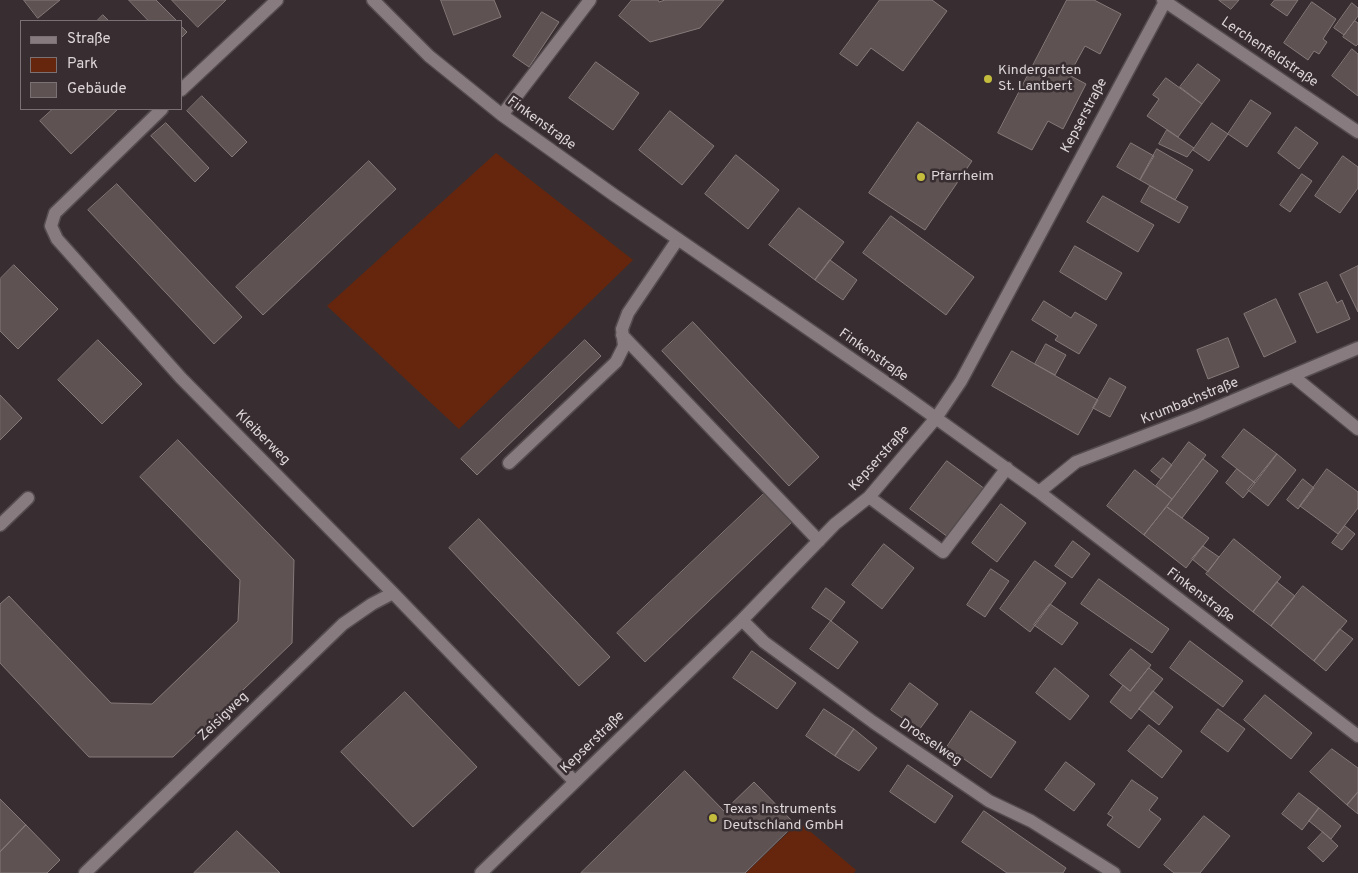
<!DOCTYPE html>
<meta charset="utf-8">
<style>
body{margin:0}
#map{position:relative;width:1358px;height:873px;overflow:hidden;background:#382e31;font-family:Overpass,sans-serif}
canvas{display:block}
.legend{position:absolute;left:20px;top:20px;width:162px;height:90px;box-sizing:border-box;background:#382e31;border:1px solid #7a7174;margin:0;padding:6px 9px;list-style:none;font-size:15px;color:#ddd6d8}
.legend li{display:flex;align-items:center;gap:10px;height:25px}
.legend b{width:25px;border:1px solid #7a7174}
</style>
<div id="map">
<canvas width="1358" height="873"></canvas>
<ul class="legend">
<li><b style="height:6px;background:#877b7f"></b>Straße</li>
<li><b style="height:14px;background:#66260d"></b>Park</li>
<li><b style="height:14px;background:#5e5252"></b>Gebäude</li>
</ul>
</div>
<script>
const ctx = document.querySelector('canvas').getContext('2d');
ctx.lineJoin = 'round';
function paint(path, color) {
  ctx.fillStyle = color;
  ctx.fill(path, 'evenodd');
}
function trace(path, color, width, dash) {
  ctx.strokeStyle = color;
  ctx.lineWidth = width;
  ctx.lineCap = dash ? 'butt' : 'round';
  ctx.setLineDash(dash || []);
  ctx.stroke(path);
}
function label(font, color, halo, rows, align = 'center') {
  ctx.font = font + ' Overpass,sans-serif';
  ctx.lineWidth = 5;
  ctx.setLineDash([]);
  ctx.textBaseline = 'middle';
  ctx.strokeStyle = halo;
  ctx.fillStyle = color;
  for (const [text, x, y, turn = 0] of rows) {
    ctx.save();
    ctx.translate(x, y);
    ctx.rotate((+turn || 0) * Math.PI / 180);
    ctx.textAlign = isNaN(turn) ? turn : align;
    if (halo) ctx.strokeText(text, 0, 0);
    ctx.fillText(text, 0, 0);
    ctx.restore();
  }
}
const green = new Path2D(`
 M496,153L633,260L459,429L327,306Z
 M799,822L856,870L854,873H746Z`);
const building = new Path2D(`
 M24,0H60L38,18Z
 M129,0H156L177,21H149Z
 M172,0H226L198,27Z
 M441,0H494L501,17L454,35Z
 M632,0H658L659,2L665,0H724L700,28L650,42L619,16Z
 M880,0H932L947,11L903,71L871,48L857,66L840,54Z
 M1067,0H1094L1121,14L1100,54L1085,46L1069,75L1086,84L1063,129L1048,121L1032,150L998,133Z
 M1219,0H1239L1231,9Z
 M1275,0H1298L1287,16L1271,5Z
 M1312,2L1336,19L1323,39L1327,42L1319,54L1314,51L1308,60L1284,43Z
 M1352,3L1358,8V16L1344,35L1334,28Z
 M542,12L559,22L529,67L513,56Z
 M103,15L109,21H97Z
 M1355,21L1358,23V44L1356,46L1343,37Z
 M181,26L187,32L181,38Z
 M1352,49L1358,54V96L1332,76Z
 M596,62L639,93L613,130L569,98Z
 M1198,64L1220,80L1202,104L1180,87Z
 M1166,78L1202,104L1178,137L1147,116L1159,99L1153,95Z
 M202,96L247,142L232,157L187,111Z
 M1251,100L1271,113L1247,147L1228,134Z
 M53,109H118L71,154L40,121Z
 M670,111L714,146L682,185L639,150Z
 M918,122L972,161L925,230L869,193Z
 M166,123L209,168L195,182L151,136Z
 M1212,123L1228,134L1209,161L1193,150Z
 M1296,127L1318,143L1299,169L1278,153Z
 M1167,130L1194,148L1187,157L1159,144Z
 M1131,143L1154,156L1140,180L1117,167Z
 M1157,149L1193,170L1175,200L1140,180Z
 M736,155L779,190L748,229L705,194Z
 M1343,156L1358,167V188L1340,213L1315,196Z
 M369,161L396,189L263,315L236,287Z
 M1302,174L1312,181L1290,212L1280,205Z
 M117,184L242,317L214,344L88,210Z
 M1150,186L1188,207L1179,223L1141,202Z
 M1103,196L1154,225L1138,252L1087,222Z
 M799,208L844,242L815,280L769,245Z
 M891,216L974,277L946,315L863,253Z
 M1075,246L1122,273L1106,300L1060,272Z
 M830,260L857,280L843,300L815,280Z
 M14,265L58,309L18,349L0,331V279Z
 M1358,266V312L1340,275Z
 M1327,282L1337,303L1342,300L1350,319L1317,333L1299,294Z
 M1276,299L1296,342L1264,357L1244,314Z
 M1044,301L1071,318L1075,312L1097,325L1079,354L1055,340L1058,336L1032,320Z
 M693,322L819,457L789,486L662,351Z
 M1228,338L1239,367L1208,379L1197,350Z
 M98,340L142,384L102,424L58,380Z
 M585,340L601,356L477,475L461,459Z
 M1046,344L1066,355L1055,375L1035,364Z
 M1012,351L1098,400L1078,435L992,386Z
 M1110,378L1126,387L1110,417L1093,408Z
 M0,395L22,418L0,440Z
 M1244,429L1277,454L1255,483L1222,457Z
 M178,440L294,560L292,643L173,757H89L0,663V604L9,596L111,703L152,704L238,621L240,580L140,477Z
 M1189,442L1206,455L1172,499L1156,486Z
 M1277,454L1296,470L1268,506L1248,490Z
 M1163,458L1172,465L1161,479L1151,471Z
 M1203,459L1218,471L1182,518L1167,507Z
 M947,461L985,489L948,537L910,509Z
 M1237,469L1255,483L1243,498L1226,483Z
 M1327,469L1358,492V508L1338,534L1300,506Z
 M1135,470L1172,499L1144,535L1107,506Z
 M1303,479L1314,488L1298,509L1287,500Z
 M767,491L794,520L645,662L617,633Z
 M1001,504L1026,523L997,562L972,543Z
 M1167,507L1209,538L1186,568L1144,535Z
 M479,519L610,657L579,686L449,548Z
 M1345,526L1355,534L1342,550L1332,543Z
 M1234,539L1281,577L1253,612L1206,574Z
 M1073,541L1090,554L1072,578L1055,566Z
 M884,544L914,568L882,609L852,585Z
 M1203,546L1219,557L1208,572L1192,559Z
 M1035,561L1066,583L1030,632L1000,609Z
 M991,569L1009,581L985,617L967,605Z
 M1099,579L1169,629L1152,653L1081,604Z
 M1277,582L1295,596L1271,626L1253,612Z
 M1303,586L1347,621L1314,661L1271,626Z
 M826,588L845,602L831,621L812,608Z
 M1050,604L1078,623L1062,645L1034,625Z
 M831,621L858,642L838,669L810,649Z
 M1340,629L1353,639L1326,671L1314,661Z
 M1190,641L1243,681L1223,707L1170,668Z
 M1131,649L1151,665L1130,691L1110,675Z
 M752,651L796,683L777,709L733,678Z
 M1055,668L1089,696L1070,720L1036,693Z
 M1149,668L1163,679L1131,719L1110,702L1123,685L1130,691Z
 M910,683L938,704L919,730L891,710Z
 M1153,691L1173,707L1159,725L1139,709Z
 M405,692L477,767L413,827L341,752Z
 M1265,695L1312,733L1291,759L1244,720Z
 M824,709L854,729L835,756L806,736Z
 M1218,709L1245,729L1228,752L1201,732Z
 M971,711L1016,742L991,778L947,747Z
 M1149,725L1182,751L1162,778L1128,751Z
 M854,729L877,748L859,771L835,756Z
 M1332,749L1358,768V792L1347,805L1310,772Z
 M1066,762L1095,784L1074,811L1045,790Z
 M908,765L953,796L935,823L890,792Z
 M685,771L724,811L754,782L795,824L745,873H581Z
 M1132,780L1158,798L1149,810L1161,819L1139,848L1107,825L1113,817L1108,814Z
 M1358,792V814L1347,805Z
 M1299,793L1319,808L1302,830L1282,814Z
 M0,799L26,825L0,852Z
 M1319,808L1341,826L1331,839L1309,821Z
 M984,811L1066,868L1063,873H1007L962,842Z
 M1204,816L1230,836L1200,873H1174L1164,865Z
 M26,825L60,860L47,873H0V852Z
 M237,831L280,873H194Z
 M1323,832L1338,846L1323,862L1308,848Z`);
const minor = new Path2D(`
 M373,0L429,56L502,115L614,195L901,393L1039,492L1358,736
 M1163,0L1358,132
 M181,90L277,0
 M162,109L55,213L51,226L57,239L181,378L393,593L574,781
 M502,115L590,0
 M622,335L819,541
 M1293,376L1358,429
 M509,463L616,362L624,346L622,329L628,313L678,239
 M1039,492L1076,462L1199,415L1358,348
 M869,497L943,552L1007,468
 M0,525L28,498
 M742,620L764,642L873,722L989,801L1031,821L1114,873
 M85,873L343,624L372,604L393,593
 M481,873L742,620L835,524L869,497L936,418L961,381L1166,0`);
const markers = [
 [988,79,5,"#c4bc3d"],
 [921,177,5,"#c4bc3d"],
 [713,818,5,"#c4bc3d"]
];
const streetNames = [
 ["Lerchenfeldstraße",1269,53,34],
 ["Kepserstraße",1085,116,-62],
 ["Finkenstraße",541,124,36],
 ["Finkenstraße",873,356,35],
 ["Krumbachstraße",1190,402,-22],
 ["Kleiberweg",262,438,45],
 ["Kepserstraße",880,459,-48],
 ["Finkenstraße",1200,596,37],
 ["Zeisigweg",224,717,-44],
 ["Kepserstraße",593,743,-44],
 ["Drosselweg",930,743,34]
];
const poiNames = [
 ["Kindergarten",998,71],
 ["St. Lantbert",998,87],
 ["Pfarrheim",931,177],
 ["Texas Instruments",723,810],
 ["Deutschland GmbH",723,826]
];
paint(green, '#66260d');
paint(building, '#5e5252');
trace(building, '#867979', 1);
trace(minor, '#544c4e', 15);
trace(minor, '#877b7f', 12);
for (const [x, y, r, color] of markers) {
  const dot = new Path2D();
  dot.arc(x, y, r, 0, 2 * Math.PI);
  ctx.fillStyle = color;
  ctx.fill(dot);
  trace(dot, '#382e31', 2);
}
label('14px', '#ddd6d8', '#382e31', streetNames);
label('14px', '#ddd6d8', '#382e31', poiNames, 'left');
</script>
